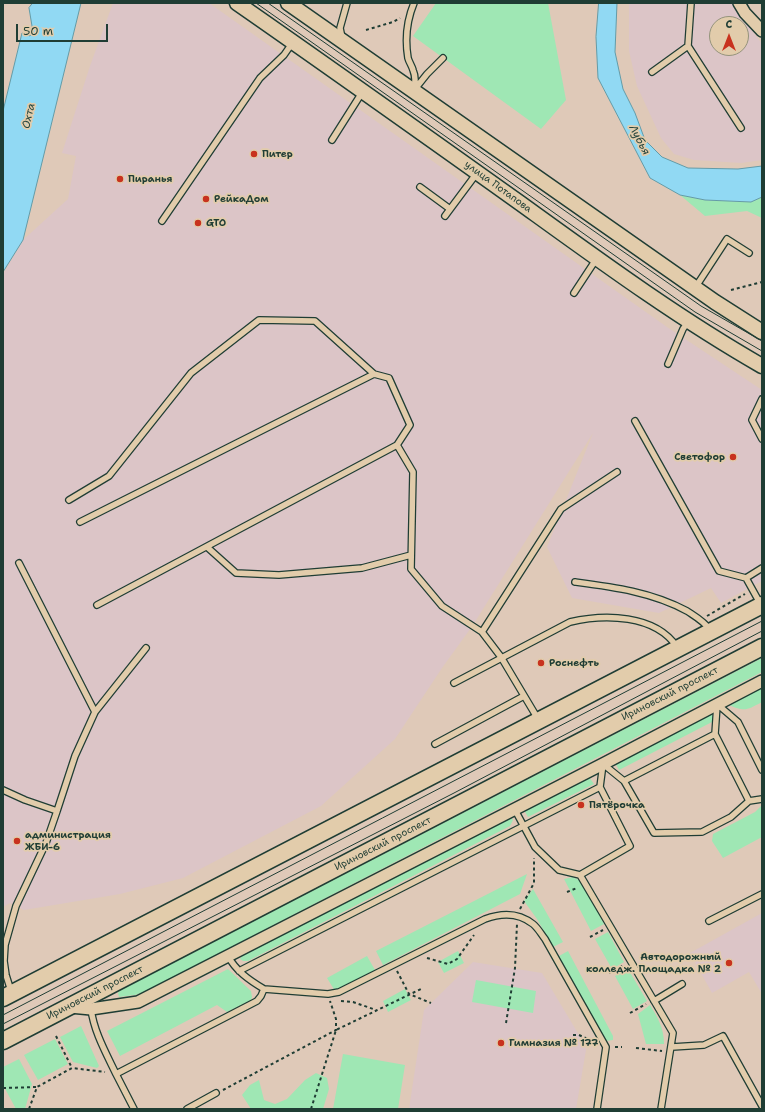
<!DOCTYPE html>
<meta charset="utf-8">
<style>
body{margin:0}
#map{position:relative;width:765px;height:1112px;overflow:hidden;background:#dfc9b8;font-family:"Shantell Sans",sans-serif}
canvas{display:block}
.frame{position:absolute;inset:0;border:4px solid #1f3d34;pointer-events:none}
.north{position:absolute;left:709px;top:16px;width:40px;height:40px;box-sizing:border-box;background:#e2ccab;border:1px solid #94937b;border-radius:50%;rotate:0deg;font-size:11px;font-weight:700;line-height:16px;text-align:center;color:#1f3d34}
.north::after{content:'';display:block;margin:auto;width:14px;height:18px;background:#c8321e;clip-path:polygon(50% 0,100% 100%,50% 72%,0 100%)}
.scale{position:absolute;left:16px;top:24px;width:92px;height:18px;box-sizing:border-box;border:2px solid #1f3d34;border-top:0;padding-left:5px;font-size:12px;line-height:14px;white-space:nowrap;color:#1f3d34;-webkit-text-stroke:3px #e2ccab;paint-order:stroke}
</style>
<div id="map">
<canvas width="765" height="1112"></canvas>
<div class="frame"></div>
<div class="north">С</div>
<div class="scale">50 m</div>
</div>
<script>
const ctx = document.querySelector('canvas').getContext('2d');
ctx.lineJoin = 'round';
function paint(path, color) {
  ctx.fillStyle = color;
  ctx.fill(path, 'evenodd');
}
function trace(path, color, width, dash) {
  ctx.strokeStyle = color;
  ctx.lineWidth = width;
  ctx.lineCap = dash ? 'butt' : 'round';
  ctx.setLineDash(dash || []);
  ctx.stroke(path);
}
function label(font, color, halo, rows, align = 'center') {
  ctx.font = font + ' "Shantell Sans",sans-serif';
  ctx.lineWidth = 3.5;
  ctx.setLineDash([]);
  ctx.textBaseline = 'middle';
  ctx.strokeStyle = halo;
  ctx.fillStyle = color;
  for (const [text, x, y, turn = 0] of rows) {
    ctx.save();
    ctx.translate(x, y);
    ctx.rotate((+turn || 0) * Math.PI / 180);
    ctx.textAlign = isNaN(turn) ? turn : align;
    if (halo) ctx.strokeText(text, 0, 0);
    ctx.fillText(text, 0, 0);
    ctx.restore();
  }
}
const built = new Path2D(`
 M113,3H209L667,327L762,390V581L721,603L711,588L659,613L572,598L547,547L593,433L473,625L442,668L395,739L321,806L183,878L120,894L24,910L10,903L3,907V274L23,240L68,199L76,156L62,153L90,66Z
 M629,3H732L762,44V160L741,163L694,160L674,154L661,138L637,86L629,51ZM717,24H741V48H717Z
 M762,913V994L749,972L712,993L690,953Z
 M473,962L542,973L579,1035L586,1050L576,1109H409L424,1010Z`);
const green = new Path2D(`
 M436,3H548L566,100L541,129L413,36Z
 M680,195L705,200L751,202L762,197V218L747,211L705,216Z
 M762,658V672L144,992L135,995L119,997L118,993L119,991Z
 M762,688V702C747,710 745,712 729,705Z
 M712,713L714,719L712,722L619,770L615,763Z
 M589,777L594,784L528,817L524,810Z
 M762,805V837L723,858L712,841L713,834L755,812Z
 M511,817L513,820L510,826L248,961H243L240,959L242,956Z
 M527,874L520,894L383,965L376,951Z
 M573,877L581,881L604,924L591,931L564,879Z
 M533,889L563,942L553,947L537,919L524,901Z
 M608,932L624,962L612,969L595,939Z
 M458,951L464,963L444,973L438,962Z
 M568,951L613,1036V1040L606,1041L603,1038L559,960V956Z
 M367,956L375,970L335,991L327,978Z
 M228,969L251,991L252,997L251,1000L227,1012L217,1005L120,1056L107,1031Z
 M628,969L647,1001L633,1009L615,976Z
 M476,980L536,991L533,1013L472,1002Z
 M405,989L411,1000L388,1012L383,1001Z
 M650,1005C658,1018 664,1028 664,1044H646L638,1014Z
 M81,1026L99,1066L97,1068L73,1062L60,1037Z
 M55,1039L68,1064L38,1080L24,1055Z
 M343,1054L405,1065L398,1109H333Z
 M19,1059L32,1084L25,1109H16L3,1085V1067Z
 M316,1073L327,1078L329,1089L323,1109H251L242,1095L250,1085L259,1080L264,1100L275,1104L287,1099L305,1080Z`);
const water = new Path2D(`
 M33,3H81L23,240L3,272V111L22,33L30,36L33,32L29,8Z
 M599,3H617L615,52L623,89L635,113L645,140L662,157L688,168L738,169L762,166V197L751,202L705,200L680,195L650,178L598,78L596,37Z`);
const path = new Path2D(`
 M366,30L393,22L400,18
 M731,290L762,282
 M707,616L745,594
 M567,892L577,888
 M520,909L534,883V858
 M590,937L603,930
 M427,958L448,964L457,959L474,935
 M397,971L409,994L431,1003
 M609,973L624,965
 M341,1001L353,1002L376,1010
 M630,1013L646,1004
 M506,1023L515,968L517,924
 M573,1035H579L592,1041
 M56,1036L72,1068
 M615,1047H622
 M636,1048L662,1051
 M3,1088L37,1087
 M223,1090L336,1030V1019L330,1001
 M29,1109L37,1087L72,1068L105,1072
 M311,1109L336,1030L423,988`);
const service = new Path2D(`
 M691,3L688,46L741,128
 M342,38L340,28L347,3
 M652,72L688,46
 M415,89L427,74L443,58
 M414,91C415,83 416,77 413,70C412,66 409,62 408,58C405,40 407,20 414,3
 M332,140L363,91
 M420,187L450,209
 M445,216L477,173
 M162,221L260,78L284,55L293,42
 M695,288L727,239L749,253
 M574,293L597,258
 M668,364L683,329L688,322
 M374,374L389,378L410,425L397,445
 M762,399L752,420L762,439
 M635,421L719,571L746,578L761,605
 M69,500L109,476L191,373L259,320L315,321L374,374L80,522
 M207,547L236,573L279,575L362,568L411,555
 M19,563L95,712
 M746,578L762,568
 M575,582C613,587 652,592 687,611C696,617 704,621 710,630
 M97,605L397,445L413,472L411,569L442,606L482,632L501,657L538,719
 M482,632L561,509L617,472
 M454,683L570,622C604,614 655,614 677,647
 M717,704L738,722L762,770
 M715,734L717,705
 M435,744L524,696
 M603,764L624,781L654,833L702,832L731,817L749,801L715,734L624,781
 M3,790L25,800L57,811L46,843L16,906L5,945L4,961L6,975L11,991
 M749,801L762,799
 M515,810L535,847L559,870L580,875L630,846L600,787L603,764
 M57,811L75,756L95,712L146,648
 M580,875L673,1033L661,1109
 M709,921L762,894
 M228,956C236,971 249,980 264,989
 M239,971L600,787
 M654,1001L682,984
 M91,1009C94,1032 106,1053 116,1074L257,1001L261,996L264,989L328,994L339,992L485,919C501,913 518,912 533,924C538,928 541,934 545,939L606,1047L597,1109
 M672,1047L704,1045L723,1036L762,1106
 M116,1074L134,1109
 M187,1109L216,1093`);
const minor = new Path2D(`
 M739,3L745,13L762,31
 M70,1007L91,1009L138,1002L603,764L762,681`);
const tertiary = new Path2D(`
 M237,3C332,69 426,136 520,203C599,260 678,318 762,366
 M288,3L715,302L762,332`);
const secondary = new Path2D(`
 M3,998L762,605
 M3,1041L762,647`);
const tram = new Path2D(`
 M256,3L695,312L762,351
 M268,3L701,306L762,341
 M3,1015L762,621
 M3,1024L454,793L762,631`);
const markers = [
 [254,154,4,"#c8321e"],
 [120,179,4,"#c8321e"],
 [206,199,4,"#c8321e"],
 [198,223,4,"#c8321e"],
 [733,457,4,"#c8321e"],
 [541,663,4,"#c8321e"],
 [581,805,4,"#c8321e"],
 [17,841,4,"#c8321e"],
 [729,963,4,"#c8321e"],
 [501,1043,4,"#c8321e"]
];
const poiNames = [
 ["Питер",262,154],
 ["Пиранья",128,179],
 ["РейкаДом",214,199],
 ["GTO",206,223],
 ["Светофор",725,457,"right"],
 ["Роснефть",549,663],
 ["Пятёрочка",589,805],
 ["администрация",25,835],
 ["ЖБИ-6",25,847],
 ["Автодорожный",721,957,"right"],
 ["колледж. Площадка № 2",721,969,"right"],
 ["Гимназия № 177",509,1043]
];
const streetNames = [
 ["улица Потапова",498,187,36],
 ["Ириновский проспект",670,694,-27],
 ["Ириновский проспект",383,844,-27],
 ["Ириновский проспект",95,993,-27]
];
const waterNames = [
 ["Охта",29,116,-77],
 ["Лубья",639,140,62]
];
paint(built, '#dcc5c7');
paint(green, '#9fe7b4');
paint(water, '#91d9f3');
trace(water, '#639ba7', 1);
trace(service, '#1f3d34', 8);
trace(minor, '#1f3d34', 14);
trace(tertiary, '#1f3d34', 17);
trace(secondary, '#1f3d34', 19);
trace(path, '#1f3d34', 2, [3, 3]);
trace(service, '#e2ccab', 5.5);
trace(minor, '#e2ccab', 11);
trace(tertiary, '#e2ccab', 14);
trace(secondary, '#e2ccab', 16);
trace(tram, '#1f3d34', 1);
for (const [x, y, r, color] of markers) {
  const dot = new Path2D();
  dot.arc(x, y, r, 0, 2 * Math.PI);
  ctx.fillStyle = color;
  ctx.fill(dot);
  trace(dot, '#e2ccab', 1.5);
}
label('bold 10px', '#1f3d34', '#e2ccab', poiNames, 'left');
label('10px', '#1f3d34', '#e2ccab', streetNames);
label('italic 11px', '#25453e', '#e2ccab', waterNames);
</script>
